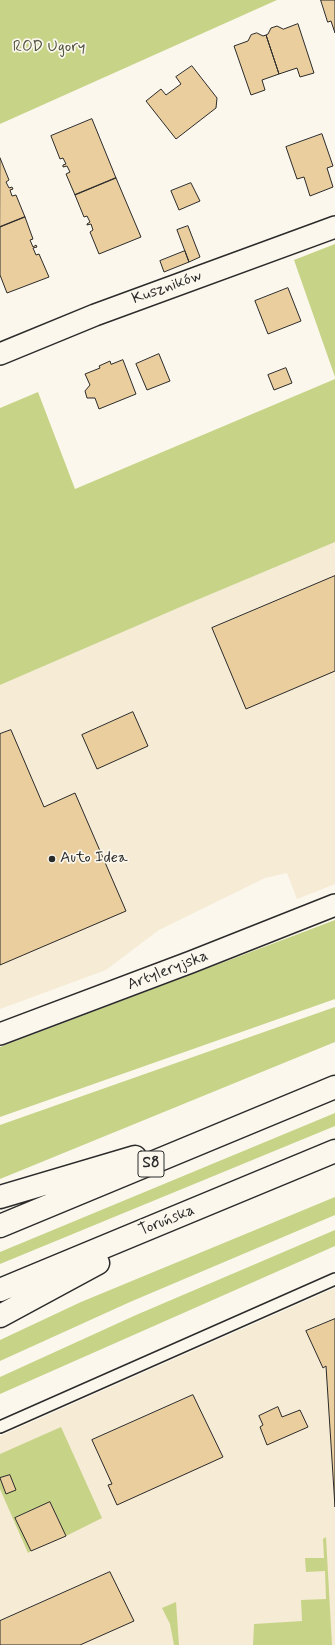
<!DOCTYPE html>
<meta charset="utf-8">
<style>
body{margin:0}
canvas{display:block;background:#fbf7ec}
</style>
<canvas width="335" height="1645"></canvas>
<script>
const ctx = document.querySelector('canvas').getContext('2d');
ctx.lineJoin = 'round';
function paint(path, color) {
  ctx.fillStyle = color;
  ctx.fill(path, 'evenodd');
}
function trace(path, color, width, dash) {
  ctx.strokeStyle = color;
  ctx.lineWidth = width;
  ctx.lineCap = dash ? 'butt' : 'round';
  ctx.setLineDash(dash || []);
  ctx.stroke(path);
}
function label(font, color, halo, rows, align = 'center') {
  ctx.font = font + ' Mynerve,sans-serif';
  ctx.lineWidth = 3.5;
  ctx.setLineDash([]);
  ctx.textBaseline = 'middle';
  ctx.strokeStyle = halo;
  ctx.fillStyle = color;
  for (const [text, x, y, turn = 0] of rows) {
    ctx.save();
    ctx.translate(x, y);
    ctx.rotate((+turn || 0) * Math.PI / 180);
    ctx.textAlign = isNaN(turn) ? turn : align;
    if (halo) ctx.strokeText(text, 0, 0);
    ctx.fillText(text, 0, 0);
    ctx.restore();
  }
}
const built = new Path2D(`
 M335,542V884L297,899L287,873L265,878L159,930L106,970L0,1009V685L185,605Z
 M335,1288V1645H0V1436Z`);
const green = new Path2D(`
 M0,0H277L0,124Z
 M335,244V377L294,260Z
 M335,379V542L185,605L0,685V408L38,392L75,489Z
 M335,920V999L0,1117V1047Z
 M335,1007V1042L0,1179V1125Z
 M335,1113V1126L0,1264V1252Z
 M335,1197V1215L130,1302L0,1361V1340L81,1302Z
 M335,1230V1246L0,1394V1377L136,1315Z
 M61,1427L102,1518L66,1536L50,1502L16,1517L31,1551L28,1553L0,1489V1454Z
 M326,1537L332,1645H253L254,1624L302,1621L301,1600L326,1599L325,1571L306,1572L305,1558H324L323,1539Z
 M176,1602L179,1645H174L170,1624L162,1608Z`);
const building = new Path2D(`
 M321,0H335V33L331,21L328,22Z
 M298,24L314,73L300,77L297,68L279,74L266,35L268,34L271,28L277,26L283,29Z
 M257,33L263,36L266,35L279,74L262,80L265,90L251,95L234,46L248,41L251,35Z
 M192,66L217,98L216,108L176,139L146,101L161,89L166,95L181,84L176,77Z
 M92,119L116,178L75,195L66,174L70,172L67,166L63,167V165L66,164L63,158L60,159L51,136Z
 M322,134L333,166L327,168L333,187L310,196L304,177L297,179L286,147Z
 M0,158L9,180L6,182L9,188L12,187L13,189L10,190L12,196L16,195L25,217L0,227Z
 M116,178L141,237L99,254L90,232L93,230L91,224L87,225V224L90,222L87,216L84,217L75,195Z
 M191,183L200,201L179,210L171,191Z
 M25,217L33,239L30,240L33,247L36,245L37,247L33,248L36,255L39,254L49,277L7,293L0,275V227Z
 M188,226L200,257L189,262L177,230Z
 M185,251L189,262L164,272L160,261Z
 M288,288L301,321L268,334L255,301Z
 M159,354L170,381L147,390L136,364Z
 M123,360L136,394L99,409L95,398H87L85,391L90,385L85,374L100,368L99,366L110,361L111,364Z
 M286,368L292,383L274,390L268,375Z
 M335,576V671L246,709L212,628Z
 M133,712L148,746L97,769L82,735Z
 M11,730L44,807L75,793L126,911L0,965V734Z
 M335,1319V1507L326,1366L323,1368L306,1331Z
 M193,1395L223,1457L117,1505L108,1485L112,1484L92,1440Z
 M278,1407L282,1417L300,1410L308,1427L267,1445L260,1427L263,1425L259,1416Z
 M10,1475L16,1490L6,1494L0,1478Z
 M50,1502L66,1536L31,1551L15,1518Z
 M110,1572L134,1621L80,1645H0V1621Z`);
const service = new Path2D(`
 M0,1427L335,1279`);
const minor = new Path2D(`
 M0,354L95,315L335,227
 M0,1034L191,962L335,905`);
const motorway = new Path2D(`
 M0,1197L135,1157
 M0,1226L335,1087
 M0,1290L335,1151
 M0,1316L98,1263`);
const markers = [
 [52,859,4,"#2b2b2b"]
];
const shields = [
 [151,1164,26]
];
const shieldNames = [
 ["S8",151,1164]
];
const parkNames = [
 ["ROD Ugory",49,48]
];
const streetNames = [
 ["Kuszników",167,288,-20],
 ["Artyleryjska",168,971,-21],
 ["Toruńska",167,1221,-22]
];
const poiNames = [
 ["Auto Idea",60,859]
];
paint(built, '#f6ebd5');
paint(green, '#c7d488');
paint(building, '#eace9e');
trace(building, '#2b2b2b', 1);
trace(service, '#2b2b2b', 14);
trace(minor, '#2b2b2b', 24);
trace(motorway, '#2b2b2b', 25);
trace(service, '#fbf7ec', 11);
trace(minor, '#fbf7ec', 21);
trace(motorway, '#fbf7ec', 22);
for (const [x, y, r, color] of markers) {
  const dot = new Path2D();
  dot.arc(x, y, r, 0, 2 * Math.PI);
  ctx.fillStyle = color;
  ctx.fill(dot);
  trace(dot, '#fbf7ec', 1.5);
}
for (const [x, y, w] of shields) {
  const box = new Path2D();
  box.roundRect(x - w / 2, y - 13, w, 26, 3);
  ctx.fillStyle = '#fbf7ec';
  ctx.fill(box);
  trace(box, '#2b2b2b', 1);
}
label('bold 15px', '#2b2b2b', null, shieldNames);
label('16px', '#525542', '#fbf7ec', parkNames);
label('16px', '#2b2b2b', '#fbf7ec', streetNames);
label('16px', '#2b2b2b', '#fbf7ec', poiNames, 'left');
</script>
